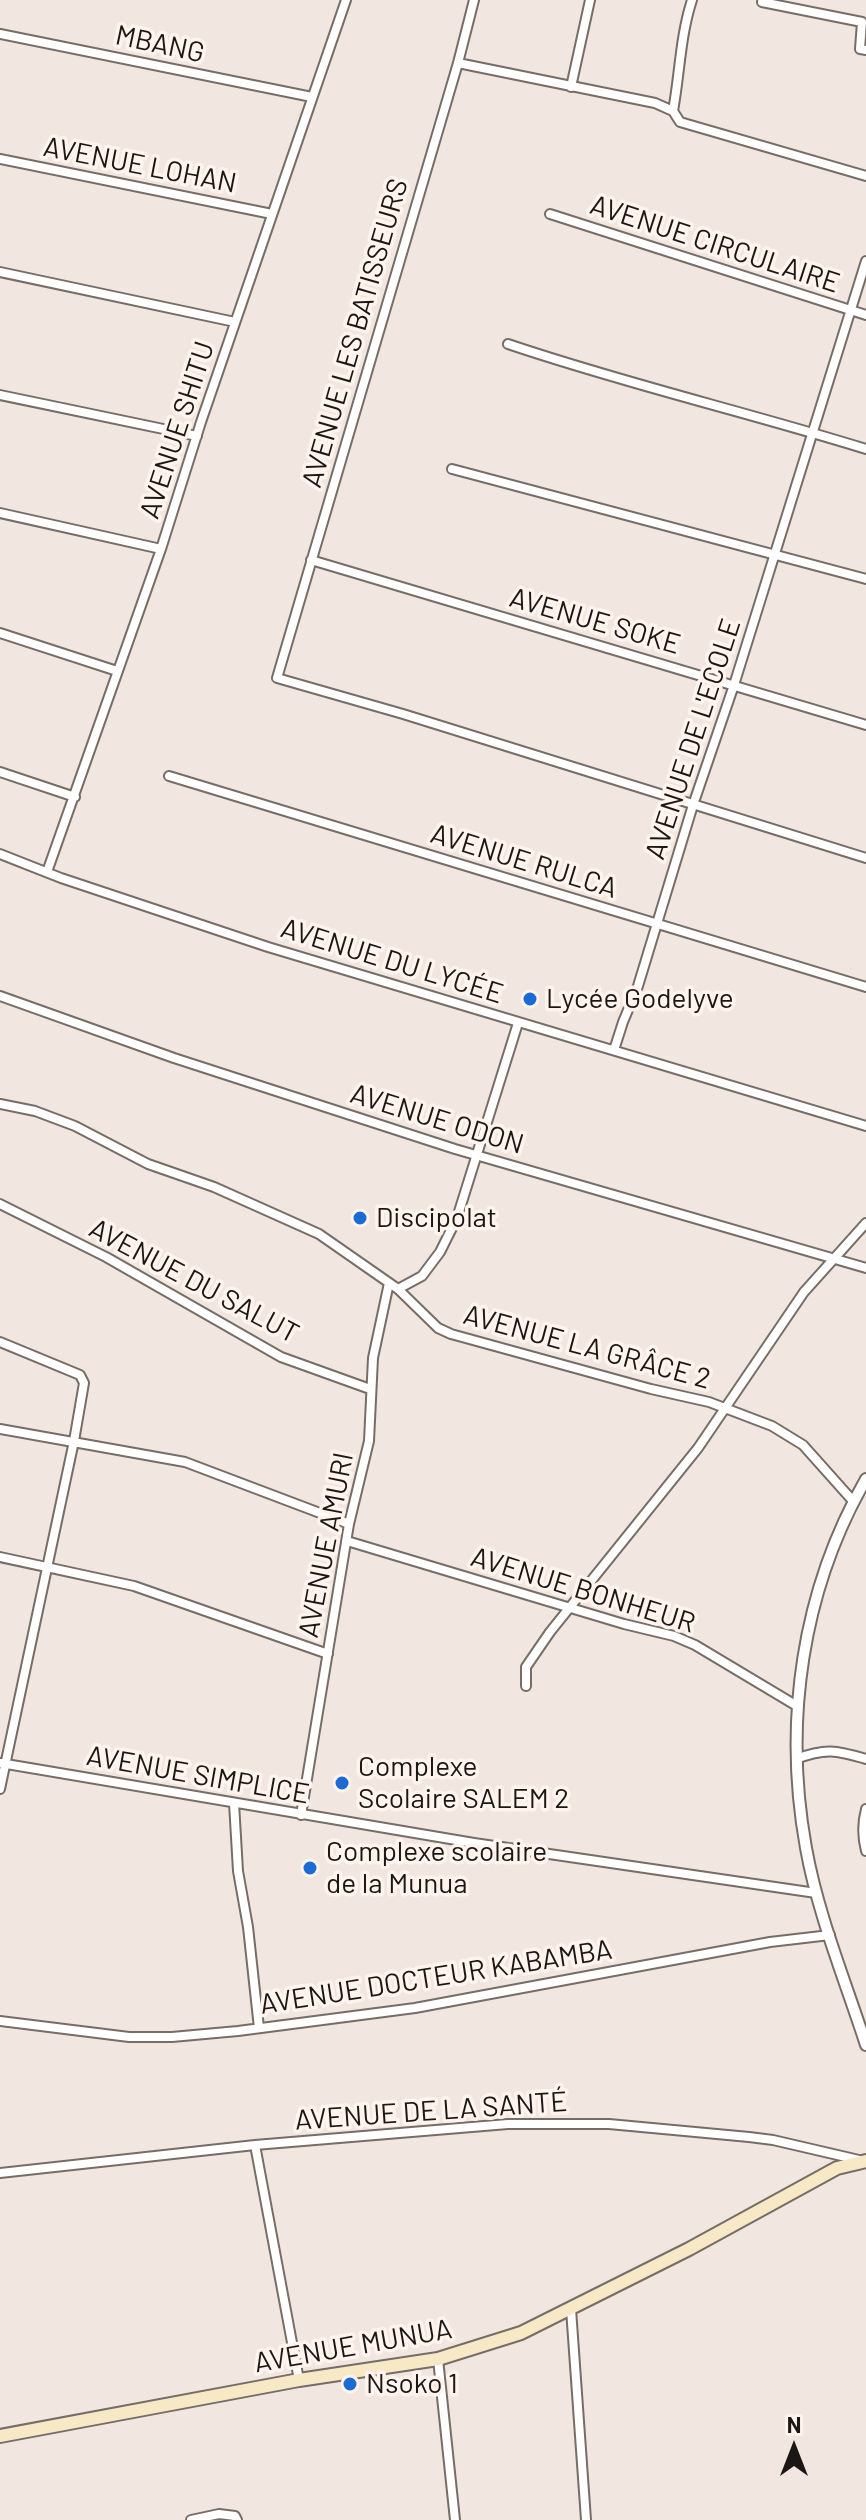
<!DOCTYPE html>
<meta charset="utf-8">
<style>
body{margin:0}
#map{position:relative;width:866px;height:2520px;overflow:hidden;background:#f1e7e0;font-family:Barlow,sans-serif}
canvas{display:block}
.north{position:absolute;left:754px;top:2408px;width:80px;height:80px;-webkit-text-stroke:6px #fff4ed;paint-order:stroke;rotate:0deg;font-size:22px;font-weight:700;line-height:32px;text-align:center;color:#1b1715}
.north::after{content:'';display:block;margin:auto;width:28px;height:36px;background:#1b1715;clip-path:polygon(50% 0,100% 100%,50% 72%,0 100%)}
</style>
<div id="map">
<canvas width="866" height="2520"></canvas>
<div class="north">N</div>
</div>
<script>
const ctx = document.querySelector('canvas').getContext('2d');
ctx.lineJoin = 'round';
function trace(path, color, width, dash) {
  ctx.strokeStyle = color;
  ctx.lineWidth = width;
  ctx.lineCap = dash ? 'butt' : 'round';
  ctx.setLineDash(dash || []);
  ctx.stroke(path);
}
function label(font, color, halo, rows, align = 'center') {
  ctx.font = font + ' Barlow,sans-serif';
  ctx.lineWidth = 7;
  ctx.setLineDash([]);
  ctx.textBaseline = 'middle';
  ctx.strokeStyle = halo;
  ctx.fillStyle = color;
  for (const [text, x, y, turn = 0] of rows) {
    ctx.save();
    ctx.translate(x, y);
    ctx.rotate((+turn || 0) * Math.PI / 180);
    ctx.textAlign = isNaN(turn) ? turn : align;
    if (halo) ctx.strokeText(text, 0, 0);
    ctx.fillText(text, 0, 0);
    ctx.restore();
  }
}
const minor = new Path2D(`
 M474,0L458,63L277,678L403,714L866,858
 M762,2L862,22L860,49L866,50
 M0,34L312,97
 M458,63L655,103L673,111L680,122L866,176
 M571,87L590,0
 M673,111C680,73 680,37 692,0
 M0,159L272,214
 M550,214L866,315
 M0,272L235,322
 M508,344C626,384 747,412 866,449
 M0,395L197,436
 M452,469L866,579
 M0,513L161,549
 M311,560L866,725
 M0,633L117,671
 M0,772L75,797
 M169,776L866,987
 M0,854L61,878L268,947L866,1126
 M47,872L161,549L201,422L346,0
 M0,996L174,1058L455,1149L866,1268
 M614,1050L623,1022L638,986L693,805L734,685L866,261
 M0,1104L35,1111L75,1126L148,1164L214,1187L319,1234L398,1289L438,1328L451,1334L651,1389L709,1402L772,1426L803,1445L853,1501
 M0,1204L106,1257L281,1357L370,1389
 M398,1289L422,1276L440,1252L457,1218L518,1023
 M0,1342L80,1375L84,1383L74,1441L0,1789
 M0,1429L185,1462L349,1524
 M347,1541L624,1624L674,1636L695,1645L797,1706
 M0,1557L134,1586L328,1654
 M526,1686V1667L550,1632L698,1448L804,1292L866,1223
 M796,1759C825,1748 836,1750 866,1759
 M0,1763L474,1843L816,1893
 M234,1803L238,1871L248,1927L259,2028
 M866,1809C862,1824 862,1836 866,1851
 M301,1815L349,1524L369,1441L373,1358L389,1283
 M0,2021L129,2037H172L238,2031L415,2008L770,1942L830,1935
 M255,2145L299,2380
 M0,2173L255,2145L508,2124H609L749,2137L773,2140L859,2160
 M571,2309L586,2520
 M438,2359L455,2520
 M191,2520L219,2514L235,2516L237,2520`);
const tertiary = new Path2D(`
 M866,1479C802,1590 783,1722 806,1848C818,1915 845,1980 866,2045`);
const secondary = new Path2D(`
 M0,2436L299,2380L438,2359L521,2333L689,2249L837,2168L866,2161`);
const markers = [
 [530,999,8,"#1c6ad5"],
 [360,1218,8,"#1c6ad5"],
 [342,1783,8,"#1c6ad5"],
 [310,1868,8,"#1c6ad5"],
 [350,2384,8,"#1c6ad5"]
];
const streetNames = [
 ["MBANG",160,44,12],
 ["AVENUE LOHAN",140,165,11],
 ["AVENUE CIRCULAIRE",715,244,18],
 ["AVENUE LES BATISSEURS",355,333,-74],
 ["AVENUE SHITU",177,430,-72],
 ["AVENUE SOKE",595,621,16],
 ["AVENUE DE L'ECOLE",693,739,-72],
 ["AVENUE RULCA",524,861,17],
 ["AVENUE DU LYCÉE",392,961,17],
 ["AVENUE ODON",437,1119,17],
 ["AVENUE DU SALUT",194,1281,28],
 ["AVENUE LA GRÂCE 2",587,1347,15],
 ["AVENUE AMURI",326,1545,-79],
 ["AVENUE BONHEUR",583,1590,17],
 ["AVENUE SIMPLICE",198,1775,10],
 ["AVENUE DOCTEUR KABAMBA",436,1977,-9],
 ["AVENUE DE LA SANTÉ",431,2111,-4],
 ["AVENUE MUNUA",353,2346,-10]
];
const poiNames = [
 ["Lycée Godelyve",546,999],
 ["Discipolat",376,1218],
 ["Complexe",358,1767],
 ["Scolaire SALEM 2",358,1799],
 ["Complexe scolaire",326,1852],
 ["de la Munua",326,1884],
 ["Nsoko 1",366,2384]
];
trace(minor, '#766d67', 12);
trace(tertiary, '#766d67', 14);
trace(secondary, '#766d67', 16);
trace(minor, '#fff', 8);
trace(tertiary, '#fff', 10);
trace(secondary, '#f7e8c6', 12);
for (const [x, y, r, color] of markers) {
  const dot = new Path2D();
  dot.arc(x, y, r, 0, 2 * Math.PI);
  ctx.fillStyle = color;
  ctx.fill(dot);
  trace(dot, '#fff4ed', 3);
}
label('28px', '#1b1715', '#fff4ed', streetNames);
label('28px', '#1b1715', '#fff4ed', poiNames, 'left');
</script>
